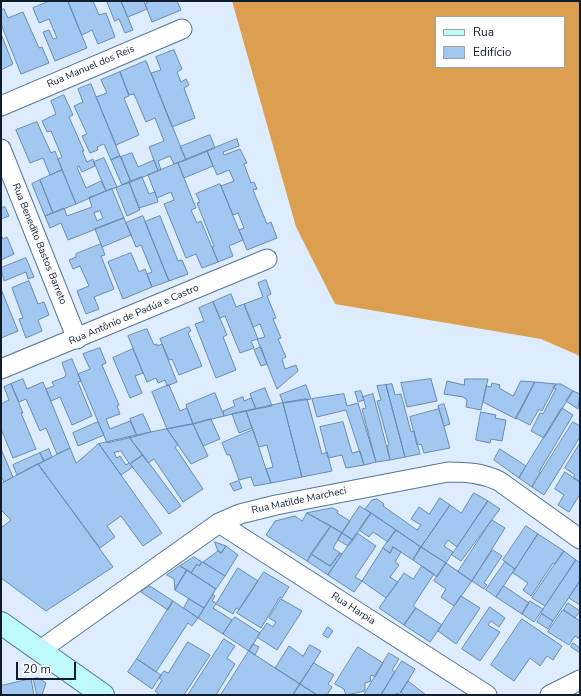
<!DOCTYPE html>
<meta charset="utf-8">
<style>
body{margin:0}
#map{position:relative;width:581px;height:696px;overflow:hidden;background:#deedfe;font-family:"Nunito Sans",sans-serif}
canvas{display:block}
.frame{position:absolute;inset:0;border:2px solid #0f1d2d;pointer-events:none}
.legend{position:absolute;left:435px;top:16px;width:130px;height:52px;box-sizing:border-box;background:#fff;border:1px solid #9fa5ab;margin:0;padding:5px 7px;list-style:none;font-size:12px;color:#0f1d2d}
.legend li{display:flex;align-items:center;gap:8px;height:20px}
.legend b{width:20px;border:1px solid #9fa5ab}
.scale{position:absolute;left:16px;top:662px;width:60px;height:18px;box-sizing:border-box;border:2px solid #0f1d2d;border-top:0;padding-left:5px;font-size:12px;line-height:14px;white-space:nowrap;color:#0f1d2d;-webkit-text-stroke:3px #fff;paint-order:stroke}
</style>
<div id="map">
<canvas width="581" height="696"></canvas>
<div class="frame"></div>
<ul class="legend">
<li><b style="height:5px;background:#befaf9"></b>Rua</li>
<li><b style="height:11px;background:#a2c7f1"></b>Edifício</li>
</ul>
<div class="scale">20 m</div>
</div>
<script>
const ctx = document.querySelector('canvas').getContext('2d');
ctx.lineJoin = 'round';
function paint(path, color) {
  ctx.fillStyle = color;
  ctx.fill(path, 'evenodd');
}
function trace(path, color, width, dash) {
  ctx.strokeStyle = color;
  ctx.lineWidth = width;
  ctx.lineCap = dash ? 'butt' : 'round';
  ctx.setLineDash(dash || []);
  ctx.stroke(path);
}
function label(font, color, halo, rows, align = 'center') {
  ctx.font = font + ' "Nunito Sans",sans-serif';
  ctx.lineWidth = 4;
  ctx.setLineDash([]);
  ctx.textBaseline = 'middle';
  ctx.strokeStyle = halo;
  ctx.fillStyle = color;
  for (const [text, x, y, turn = 0] of rows) {
    ctx.save();
    ctx.translate(x, y);
    ctx.rotate((+turn || 0) * Math.PI / 180);
    ctx.textAlign = isNaN(turn) ? turn : align;
    if (halo) ctx.strokeText(text, 0, 0);
    ctx.fillText(text, 0, 0);
    ctx.restore();
  }
}
const forest = new Path2D(`
 M232,1H580V356L541,339L335,304L296,227ZM436,17H564V67H436Z`);
const building = new Path2D(`
 M50,1H68L87,48L55,61L43,32L49,30L53,39L57,38L49,19L39,23L33,8Z
 M68,1H93L99,15L106,13L115,37L98,44L92,30L82,35Z
 M107,1H121L133,30L125,33L119,19L115,21Z
 M121,1H144L147,9L128,17Z
 M146,1H177L181,10L152,22L145,4L147,3Z
 M4,9L8,18L23,12L39,48L42,47L49,63L21,74L1,24V10Z
 M1,34L13,64L1,70Z
 M174,50L182,69L177,72L181,82L186,79L189,85L184,88L195,118L172,127L151,73L161,70L156,57Z
 M146,61L186,160L174,164L170,156L158,161L161,170L158,171L149,147L164,141L155,118L146,122L134,94L129,95L120,72Z
 M120,72L129,96L124,98L139,135L116,145L96,97L107,93L101,80Z
 M91,84L120,156L111,160L104,144L97,147L98,150L90,153L82,136L87,134L74,106L83,102L78,89Z
 M64,95L73,115L69,117L84,151H82L87,162L93,159L95,166L82,172L79,166L77,167L86,188L101,181L106,191L76,204L58,159L62,157L51,131L47,132L42,121L56,114L51,101Z
 M37,122L51,153L55,151L62,170L50,175L43,158L30,163L16,130Z
 M210,135L215,148L186,160L180,147Z
 M237,139L239,146L223,152L224,155L240,149L247,163L244,164L251,183L254,182L257,189L253,190L267,224L271,222L277,238L247,250L239,230L244,228L238,213L233,215L221,186L234,181L229,170L217,175L207,151Z
 M207,151L213,166L184,178L178,163Z
 M132,153L138,167L154,160L158,171L131,182L121,157Z
 M120,156L131,182L122,185L111,160Z
 M104,158L117,187L106,191L94,162Z
 M178,163L196,208L191,210L197,223L201,221L218,262L202,268L196,254L186,258L164,204L174,200L171,192L157,198L148,175Z
 M62,170L76,204L53,213L40,180Z
 M142,177L149,194L155,192L158,202L139,208L129,182Z
 M40,180L53,213L45,216L32,184Z
 M129,182L140,210L127,216L116,188Z
 M220,184L243,240L229,246L233,256L218,262L212,247L214,246L197,203L200,202L196,194Z
 M112,189L124,218L68,240L61,223L50,228L45,216L64,208L67,216L92,207L89,198ZM100,211L103,218L97,221L94,213Z
 M5,207L9,216L1,219V208Z
 M143,216L169,281L152,287L147,274L152,272L141,245L136,247L126,223Z
 M160,216L178,261L182,260L188,274L169,281L145,222Z
 M124,218L131,235L102,247L95,229Z
 M1,235L3,239L7,237L14,254L1,260Z
 M101,244L105,255L101,256L114,289L94,297L99,309L86,314L77,291L89,286L80,266L73,269L69,260L76,257V254Z
 M131,253L139,272L145,269L152,287L123,299L108,262Z
 M26,258L34,277L28,279L26,272L4,281L1,268Z
 M266,280L271,294L267,296L276,318L273,319L281,338L278,339L286,357L282,359L285,369L296,365L298,371L277,389L257,339L265,337L260,324L253,327L244,304L263,297L258,283Z
 M29,281L38,304L44,302L49,315L38,320L42,331L26,338L19,319L23,318L12,288Z
 M1,289L18,331L1,338Z
 M231,294L236,307L244,304L258,339L251,341L254,348L240,353L225,316L220,318L213,302Z
 M213,302L227,335L223,337L236,370L216,378L195,324L204,321L199,308Z
 M189,327L191,331L188,333L202,366L179,375L172,359L169,360L160,339Z
 M147,329L154,345L157,344V346L162,344L177,382L167,386L165,380L158,383L156,378L147,382L128,336Z
 M261,347L267,364L261,366L254,350Z
 M100,348L106,363L102,365L119,405L117,406L120,414L106,419L110,429L130,421L137,436L107,443L81,381L78,374L90,369L83,354Z
 M133,349L143,373L135,376L142,393L130,398L113,358Z
 M72,359L81,381L78,382L92,416L72,425L60,397L51,401L46,389L54,386L52,382L65,377L66,374L62,363Z
 M23,379L27,389L43,382L70,448L57,454L46,428L40,431L26,399L19,402L11,384Z
 M431,379L437,401L407,407L401,383Z
 M465,379H488L481,410L466,407L467,400L463,397L444,394L447,381L464,385Z
 M521,381L535,382L516,419L483,402L486,386L491,387L492,383L500,385L499,388L513,396Z
 M535,382L556,384L542,411L539,409L530,425L516,418Z
 M11,384L23,413H21L36,449L13,458L1,429V404L9,400L4,387Z
 M392,384L395,395L401,394L411,432L414,431L420,454L405,457L386,385Z
 M556,384H561L573,391L544,438L531,431L540,413L543,414L556,389L553,388Z
 M169,385L180,411L187,408L193,424L167,429L152,392Z
 M306,385L311,399L283,403L280,395Z
 M386,385L405,457L390,460L387,446L389,445L377,401L381,400L377,386Z
 M265,388L272,406L256,409L250,394Z
 M361,391L364,400L358,402L355,392Z
 M573,391L580,394L578,409L566,401Z
 M215,393L224,416L193,424L186,405Z
 M344,394L347,406L358,403L376,462L364,465L346,410L317,417L312,399Z
 M373,394L390,460L376,462L362,409L366,408L363,397Z
 M243,397L244,401L251,398L256,409L224,416L223,411L235,406L233,401Z
 M307,399L322,454L327,452L332,471L302,477L283,403Z
 M283,403L302,477L271,483L266,469L273,467L267,445L259,447L246,411Z
 M444,404L450,424L444,426L438,406Z
 M562,408L573,415L539,472L540,473L532,487L519,478Z
 M439,409L450,448L424,453L421,444L417,445L410,417Z
 M246,411L252,428L239,433L232,414Z
 M481,412L496,415L495,418L506,420L502,441L491,439L490,443L476,440Z
 M143,414L151,432L137,436L130,419Z
 M211,419L220,439L203,446L193,424Z
 M98,422L104,435L78,446L73,433Z
 M343,422L352,453L360,451L364,465L346,468L342,455L328,458L320,427Z
 M573,422L580,426V437L544,495L532,487Z
 M193,424L208,456L191,464L167,429Z
 M167,429L178,445L175,447L203,489L183,502L154,459L148,463L129,437Z
 M253,430L266,469L271,483L254,486L251,477L239,480L230,455H227L222,443Z
 M129,437L143,455L130,464L133,467L121,475L99,444ZM121,451L129,463L126,465L120,456L117,458L114,453Z
 M580,443V482L573,478L575,475L565,468Z
 M99,444L162,533L143,546L121,516L107,526L115,537L100,548L38,464L70,448L76,463Z
 M1,449L13,477L4,482L1,476Z
 M49,449L52,457L44,461L40,453Z
 M500,449L526,466L519,478L494,460Z
 M40,453L44,461L17,475L13,465Z
 M143,455L181,506L169,514L130,464Z
 M38,464L113,567L46,611L1,578V528L11,520L1,510V484Z
 M565,472L580,482V494L569,512L558,505L564,495L555,489Z
 M239,481L242,488L234,491L230,484Z
 M474,493L488,501L457,547L448,540L444,546L453,552L446,563L421,547L450,505L461,513Z
 M440,498L450,505L421,547L365,509L372,500L377,499L384,504L383,506L417,530L421,525L411,519L419,507L429,514Z
 M488,501L500,509L461,561L452,555Z
 M360,506L371,513L353,540L342,533Z
 M333,508L338,511L337,513L350,521L342,533L307,513Z
 M307,513L331,526L307,561L266,535L275,521L295,516L302,521Z
 M371,513L396,530L388,542L373,532L369,537L359,530Z
 M492,520L505,528L472,581L458,572Z
 M331,526L342,533L333,548L340,553L330,566L311,554Z
 M526,526L538,534L515,569L503,560Z
 M396,530L421,547L413,560L393,547L390,553L383,548Z
 M342,533L353,540L348,546L338,540Z
 M357,533L376,546L355,577L362,581L354,592L328,575Z
 M538,534L564,551L555,564L553,563L531,596L523,590L528,583L513,573Z
 M215,542L226,546L221,553L218,551Z
 M226,546L238,555L225,576L203,562L218,551L221,553Z
 M393,547L401,552L395,562L399,565L390,577L398,582L386,598L362,581L383,548L390,553Z
 M421,547L446,563L437,577L413,560Z
 M493,550L502,556L484,583L487,585L484,589L472,581Z
 M564,551L576,560L545,606L532,598Z
 M340,553L342,554L328,575L307,561L311,554L330,566Z
 M194,557L202,562L199,566L197,564L191,573L180,566Z
 M576,560L580,563V581L553,621L541,613Z
 M202,562L225,576L216,589L191,573L197,564L199,566Z
 M505,562L515,569L496,597L486,590Z
 M446,563L472,581L454,606L441,597L446,589L434,581Z
 M180,566L187,570L175,590L174,579L167,575Z
 M422,566L434,574L413,606L416,608L404,625L379,608L404,573L413,579Z
 M238,568L258,581L239,610L236,608L233,614L216,604L213,608L232,620L223,634L198,618L213,594L215,596L212,601L216,603Z
 M187,570L216,589L204,608L175,590Z
 M264,572L289,587L282,598L280,597L261,628L237,613Z
 M580,581V605L569,598Z
 M150,586L173,601L168,610L141,592Z
 M504,586L529,603L522,614L496,597Z
 M461,596L480,608L456,644L438,631Z
 M189,599L204,608L198,618L184,608Z
 M281,599L302,611L277,650L257,637L267,623L273,627L276,622L269,618Z
 M173,601L198,618L192,626L188,623L156,672L137,659Z
 M530,601L543,609L534,622L522,614Z
 M568,603L580,611L575,618L564,610Z
 M490,607L505,618L499,627L491,621L488,625L500,632L480,661L462,649Z
 M416,608L442,625L430,642L404,625Z
 M563,610L580,621V639L575,636L569,645L548,632Z
 M542,614L553,621L548,629L537,622Z
 M235,617L260,633L249,651L223,634Z
 M522,619L562,646L553,660L547,656L540,666L530,658L514,681L491,665Z
 M328,627L333,631L328,638L323,635Z
 M224,639L235,646L227,658L235,664L216,695H188Z
 M188,642L210,655L184,695H160L155,691L162,680L159,678L164,671L168,673Z
 M573,643L580,648V653L571,647Z
 M253,644L259,647L255,655L249,651Z
 M310,645L321,651L300,684L275,668L289,646L303,656Z
 M358,647L383,663L375,677L372,675L370,677L371,681L365,683V691L346,695L344,689L335,684Z
 M249,651L300,684L293,695H221Z
 M389,653L399,659L392,670L395,672L381,695H364Z
 M137,659L161,675L152,689L128,672Z
 M402,661L415,669L408,681L399,695L397,693L396,695H381Z
 M314,663L334,675L328,684L332,687L327,695H317L300,684Z
 M38,678L46,683L42,695H37L33,679Z
 M31,679L34,695H1V686Z
 M408,681L426,695H404L401,692Z
 M300,684L317,695H293Z`);
const street = new Path2D(`
 M1,106L182,29
 M1,149L77,339
 M1,369L267,259
 M219,523L487,695
 M39,651L219,523L240,514L276,505L448,472C467,472 482,473 499,481L580,539
 M550,695L580,680`);
const secondary = new Path2D(`
 M1,623L103,695`);
const streetNames = [
 ["Rua Manuel dos Reis",91,67,-23],
 ["Rua Benedito Bastos Barreto",39,244,68],
 ["Rua Antônio de Padúa e Castro",134,315,-23],
 ["Rua Matilde Marcheci",299,501,-12],
 ["Rua Harpia",353,609,33]
];
paint(forest, '#db9f4f');
paint(building, '#a2c7f1');
trace(building, '#688bb2', 1);
trace(street, '#54769c', 21);
trace(secondary, '#54769c', 24);
trace(street, '#fff', 19);
trace(secondary, '#befaf9', 22);
label('10px', '#0f1d2d', '#fff', streetNames);
</script>
